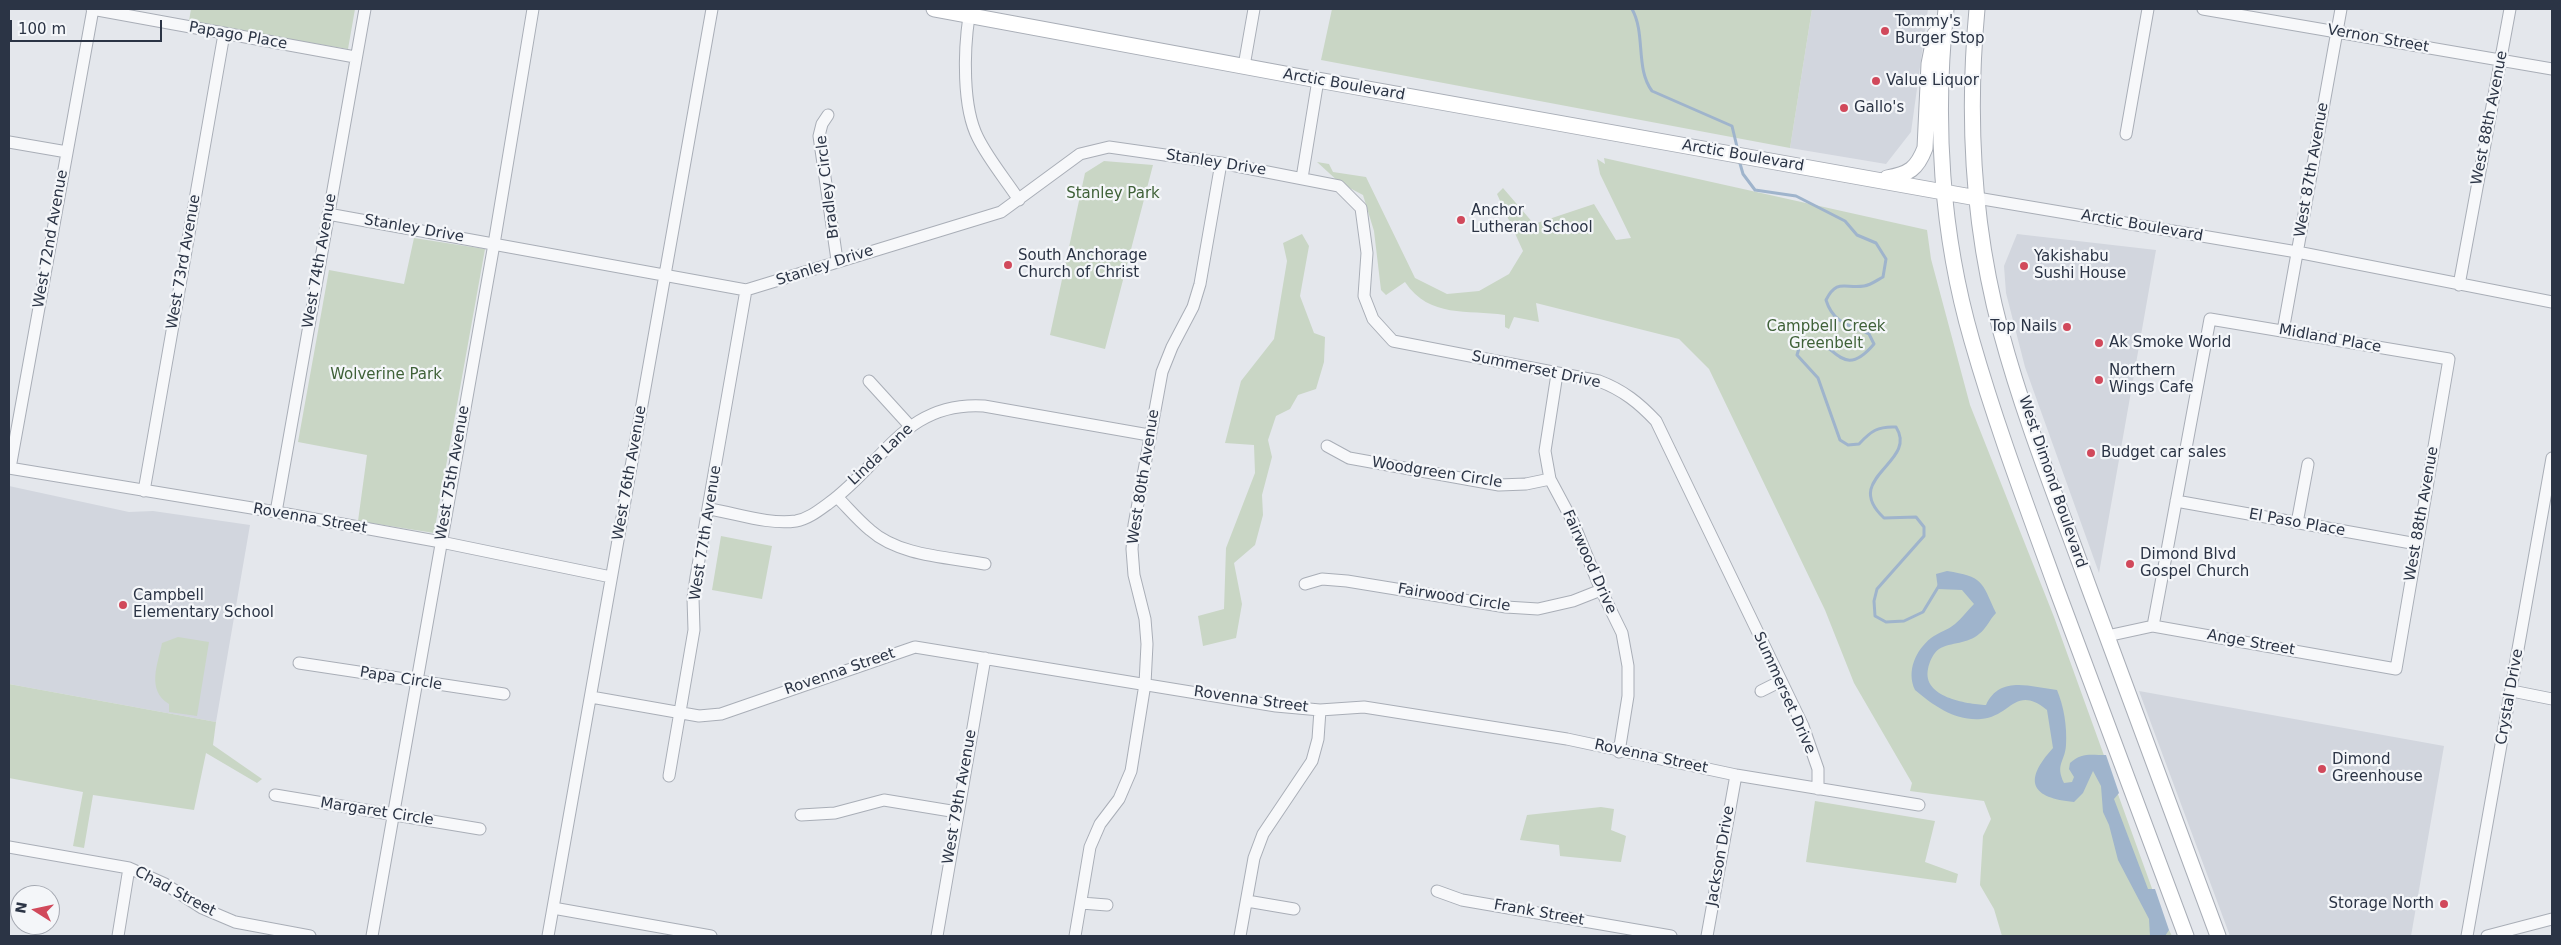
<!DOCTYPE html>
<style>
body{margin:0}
#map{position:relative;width:2561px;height:945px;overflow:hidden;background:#e4e7ec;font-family:"DejaVu Sans",sans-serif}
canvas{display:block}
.frame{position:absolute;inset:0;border:10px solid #2b3445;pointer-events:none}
.north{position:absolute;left:10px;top:885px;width:50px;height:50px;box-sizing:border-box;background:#f4f6f9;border:1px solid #a4a8b1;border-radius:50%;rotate:280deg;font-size:14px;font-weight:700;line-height:20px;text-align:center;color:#2b3445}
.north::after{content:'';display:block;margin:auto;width:18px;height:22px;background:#d1495b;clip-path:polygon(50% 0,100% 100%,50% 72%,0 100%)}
.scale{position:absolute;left:10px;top:20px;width:152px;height:22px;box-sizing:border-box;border:2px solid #2b3445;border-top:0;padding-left:6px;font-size:15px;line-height:18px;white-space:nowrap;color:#2b3445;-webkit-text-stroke:4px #f4f6f9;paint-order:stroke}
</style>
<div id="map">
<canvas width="2561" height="945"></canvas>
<div class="frame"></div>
<div class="north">N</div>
<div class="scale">100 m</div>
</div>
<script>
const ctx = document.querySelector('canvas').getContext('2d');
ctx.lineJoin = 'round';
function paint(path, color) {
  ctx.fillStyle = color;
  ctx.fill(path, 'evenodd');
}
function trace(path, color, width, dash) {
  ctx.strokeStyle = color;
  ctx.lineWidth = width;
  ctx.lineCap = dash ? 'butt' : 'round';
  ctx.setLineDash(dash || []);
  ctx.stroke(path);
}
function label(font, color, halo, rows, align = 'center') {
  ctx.font = font + ' "DejaVu Sans",sans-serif';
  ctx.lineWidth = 4.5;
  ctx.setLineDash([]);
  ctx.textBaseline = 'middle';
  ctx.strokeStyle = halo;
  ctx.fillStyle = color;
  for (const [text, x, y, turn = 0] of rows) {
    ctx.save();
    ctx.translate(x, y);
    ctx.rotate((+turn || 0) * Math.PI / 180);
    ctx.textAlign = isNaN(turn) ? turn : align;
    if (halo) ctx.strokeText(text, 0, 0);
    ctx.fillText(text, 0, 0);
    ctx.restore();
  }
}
const built = new Path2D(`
 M1812,9H1928L1911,132L1886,164L1790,148Z
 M2017,234L2156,250L2099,573L2025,367L2006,293L2004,266Z
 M9,486L129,512L153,511L250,525L216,722L9,684Z
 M2139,691L2444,746L2411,936H2230Z`);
const green = new Path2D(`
 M191,9H355L348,49L222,28L220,26L189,21Z
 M1332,9H1812L1790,148L1321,60Z
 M1604,158L1927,230L1931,259L1970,405L2054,617L2167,930H2169L2172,936H2002L1994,909L1980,885L1983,836L1991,819L1984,801L1910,791L1912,783L1854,683L1825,610L1709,369L1679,339L1536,303L1539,322L1514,317L1509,329L1505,327V315C1467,309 1430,319 1405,282L1386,295L1381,290L1374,231L1363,195L1340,183L1317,162L1329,164L1333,172L1366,177L1415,278L1447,294L1479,291L1509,274L1523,251L1497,194L1503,188L1534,224L1594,204L1616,240L1631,238L1600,174L1597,159L1605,164Z
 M1104,161L1153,165L1105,349L1050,335L1085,173Z
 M1302,234L1309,246L1300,296L1314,333L1325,337L1324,362L1316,389L1298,395L1290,409L1276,416L1268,440L1272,457L1262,495L1263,515L1255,545L1234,563L1242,604L1236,638L1203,646L1198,616L1224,609L1226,548L1255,473L1254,445L1225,443L1241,381L1274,339L1287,261L1283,243Z
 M414,238L485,249L434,533L358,521L367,455L298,442L329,270L404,284Z
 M721,536L772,546L762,599L712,590Z
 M178,637L209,642L197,716L169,712V704C146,690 158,664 162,643Z
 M9,684L216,722L213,745L262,779L257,783L206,753L194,810L93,795L84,848L73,846L83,792L9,778Z
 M1815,801L1935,821L1925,862L1958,874L1956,883L1806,862Z
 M1601,807L1614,809L1611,830L1626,836L1621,862L1560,856L1559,845L1520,840L1527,815Z`);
const water = new Path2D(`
 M1947,571C1983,577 1981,580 1996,613C1990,619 1986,629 1979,634C1968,644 1951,642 1939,649C1933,653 1929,663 1928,669C1922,697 1966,704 1986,705C2000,675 2030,687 2057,690C2064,707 2067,726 2066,745C2065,762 2055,764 2064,783L2072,782L2074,777L2069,769L2070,763C2082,752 2091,755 2106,755L2119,793L2114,799L2148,889H2155L2169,930L2165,936H2150L2149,919L2118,860L2109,825L2103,812L2101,786L2093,771L2083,793L2074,802C2032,798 2022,782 2053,748L2047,710C2015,684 2011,717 1981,719C1955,721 1934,706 1915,690C1906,671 1916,650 1931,638C1939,632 1948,630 1955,624C1962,618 1968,610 1974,604L1962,590L1938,589L1936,574Z`);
const stream = new Path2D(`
 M1632,9C1646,34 1635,68 1652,91L1732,126L1738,151
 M1739,160L1743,174L1755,190L1796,196L1845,221L1857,235L1876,243L1886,259L1883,277C1877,280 1871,285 1864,286C1845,289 1837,278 1826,300C1833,323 1849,325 1869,334L1874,344C1842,382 1835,341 1812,342C1808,342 1803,344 1800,345L1797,355L1818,378L1840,440L1848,445L1859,444C1871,431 1878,426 1896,427C1919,463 1840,477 1884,518L1916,517L1924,527V536L1877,589L1874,601L1875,616L1886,622L1904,621L1923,612L1940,584`);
const street = new Path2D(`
 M92,9L355,57
 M2203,9L2552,69
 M969,16C964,50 962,107 978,138C989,160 1006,180 1019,200
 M1244,66L1254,9
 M828,115L822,124L819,136L837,260
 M2126,134L2148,9
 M9,142L67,152
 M1302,178L1318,80
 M1977,198L2297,252L2552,302
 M328,214L746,290L1001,212L1080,154L1109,147L1221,163L1339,186L1361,208L1367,253L1364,296L1373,319L1393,341L1599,381C1623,390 1639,403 1656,421L1803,726L1818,769V789
 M2459,285L2510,9
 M2283,331L2341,9
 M1557,374L1545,451L1550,479L1573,522L1601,590L1622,633L1628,666V696L1619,752
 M869,381L910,426
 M1327,446L1349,458L1499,485L1526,484L1550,479
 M9,468L276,512L441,542L611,577
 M10,468L93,9
 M144,491L224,34
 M837,497C848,508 858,520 870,530C899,556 948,557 985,564
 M2176,501L2417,544
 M709,509C736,513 768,525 796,521C808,519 818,511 829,503C884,463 905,401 984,406L1149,435
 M276,512L365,9
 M2297,523L2308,464
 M1305,584L1322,579L1347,581L1506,607L1538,609L1573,601L1601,590
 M2107,636L2153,626L2396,669L2449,359L2210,319L2153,626
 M299,663L504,694
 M1761,691L1781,681
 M2512,691L2552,699
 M591,697L699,716L721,714L915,647L1276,706L1320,710L1364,707L1567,739L1736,775L1919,805
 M669,776L694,630L693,598L696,577L746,290
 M275,795L480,829
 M801,815L835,813L884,800L957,812
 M9,847L129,868L165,884L202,908L235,922L310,936
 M1437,891L1462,900L1671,936
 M1247,901L1294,909
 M1081,903L1107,905
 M553,908L711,936
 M118,936L129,868
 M372,936L494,244L533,9
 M548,936L712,9
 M937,936L985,658
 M1075,936L1090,847L1100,824L1119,799L1131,771L1145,684L1147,644L1145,619L1134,575L1132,549L1134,525L1162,372L1172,347L1193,307L1200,284L1221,163
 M1240,936L1254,858L1263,834L1312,761L1318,739L1320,710
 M1707,936L1736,775
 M2467,936L2552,458
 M2487,936L2552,919`);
const secondary = new Path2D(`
 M934,9L1318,80L1977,198
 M1946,9C1934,119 1941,234 1972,341C1996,425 2027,507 2057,590C2100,705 2143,821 2186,936
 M1977,9C1967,116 1973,228 2001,332C2024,418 2058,502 2088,585C2131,702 2175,819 2218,936
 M1887,178C1909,174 1917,169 1925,148L1929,64L1935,34`);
const markers = [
 [1885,31,5,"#d1495b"],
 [1876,81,5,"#d1495b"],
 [1844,108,5,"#d1495b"],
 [1461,220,5,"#d1495b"],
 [1008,265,5,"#d1495b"],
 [2024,266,5,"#d1495b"],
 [2067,327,5,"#d1495b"],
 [2099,343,5,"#d1495b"],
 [2099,380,5,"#d1495b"],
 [2091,453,5,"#d1495b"],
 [2130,564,5,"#d1495b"],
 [123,605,5,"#d1495b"],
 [2322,769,5,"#d1495b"],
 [2444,904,5,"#d1495b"]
];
const poiNames = [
 ["Tommy's",1895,22],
 ["Burger Stop",1895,39],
 ["Value Liquor",1886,81],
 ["Gallo's",1854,108],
 ["Anchor",1471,211],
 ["Lutheran School",1471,228],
 ["South Anchorage",1018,256],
 ["Church of Christ",1018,273],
 ["Yakishabu",2034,257],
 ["Sushi House",2034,274],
 ["Top Nails",2057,327,"right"],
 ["Ak Smoke World",2109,343],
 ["Northern",2109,371],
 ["Wings Cafe",2109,388],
 ["Budget car sales",2101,453],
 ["Dimond Blvd",2140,555],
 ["Gospel Church",2140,572],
 ["Campbell",133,596],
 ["Elementary School",133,613],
 ["Dimond",2332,760],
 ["Greenhouse",2332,777],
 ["Storage North",2434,904,"right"]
];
const streetNames = [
 ["Papago Place",238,36,10],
 ["Vernon Street",2378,39,10],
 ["Arctic Boulevard",1344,85,10],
 ["West 88th Avenue",2490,118,-79],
 ["Arctic Boulevard",1743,156,10],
 ["Stanley Drive",1216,163,9],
 ["West 87th Avenue",2312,170,-80],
 ["Bradley Circle",828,187,-97],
 ["Arctic Boulevard",2142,226,10],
 ["Stanley Drive",414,229,10],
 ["West 72nd Avenue",51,239,-80],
 ["West 74th Avenue",320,261,-80],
 ["West 73rd Avenue",184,262,-80],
 ["Stanley Drive",825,266,-18],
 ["Midland Place",2330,339,10],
 ["Summerset Drive",1536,370,12],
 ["Linda Lane",881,455,-43],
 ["West 75th Avenue",453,473,-80],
 ["West 76th Avenue",630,473,-80],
 ["Woodgreen Circle",1437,473,9],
 ["West 80th Avenue",1144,477,-81],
 ["West Dimond Boulevard",2052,482,71],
 ["West 88th Avenue",2422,514,-80],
 ["Rovenna Street",310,519,10],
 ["El Paso Place",2297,523,10],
 ["West 77th Avenue",706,533,-81],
 ["Fairwood Drive",1589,562,66],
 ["Fairwood Circle",1454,598,9],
 ["Ange Street",2251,643,10],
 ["Rovenna Street",840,672,-19],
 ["Papa Circle",401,679,9],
 ["Summerset Drive",1784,693,66],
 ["Crystal Drive",2510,697,-80],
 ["Rovenna Street",1251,700,8],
 ["Rovenna Street",1651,757,12],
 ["West 79th Avenue",960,797,-80],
 ["Margaret Circle",377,812,9],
 ["Jackson Drive",1721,856,-80],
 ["Chad Street",175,892,28],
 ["Frank Street",1539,913,10]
];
const parkNames = [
 ["Stanley Park",1113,194],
 ["Campbell Creek",1826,327],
 ["Greenbelt",1826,344],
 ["Wolverine Park",386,375]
];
paint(built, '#d2d6de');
paint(green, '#c9d6c5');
paint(water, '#9fb4cc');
trace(stream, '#9fb4cc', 3);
trace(street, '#a9aeb7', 13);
trace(secondary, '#a9aeb7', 17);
trace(street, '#f7f8fa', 11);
trace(secondary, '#fff', 15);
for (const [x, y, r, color] of markers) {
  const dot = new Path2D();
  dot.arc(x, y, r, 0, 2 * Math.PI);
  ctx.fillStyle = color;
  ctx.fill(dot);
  trace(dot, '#f4f6f9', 2);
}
label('15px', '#2b3445', '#f4f6f9', poiNames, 'left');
label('15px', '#2b3445', '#f4f6f9', streetNames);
label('15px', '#3f6138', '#f4f6f9', parkNames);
</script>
